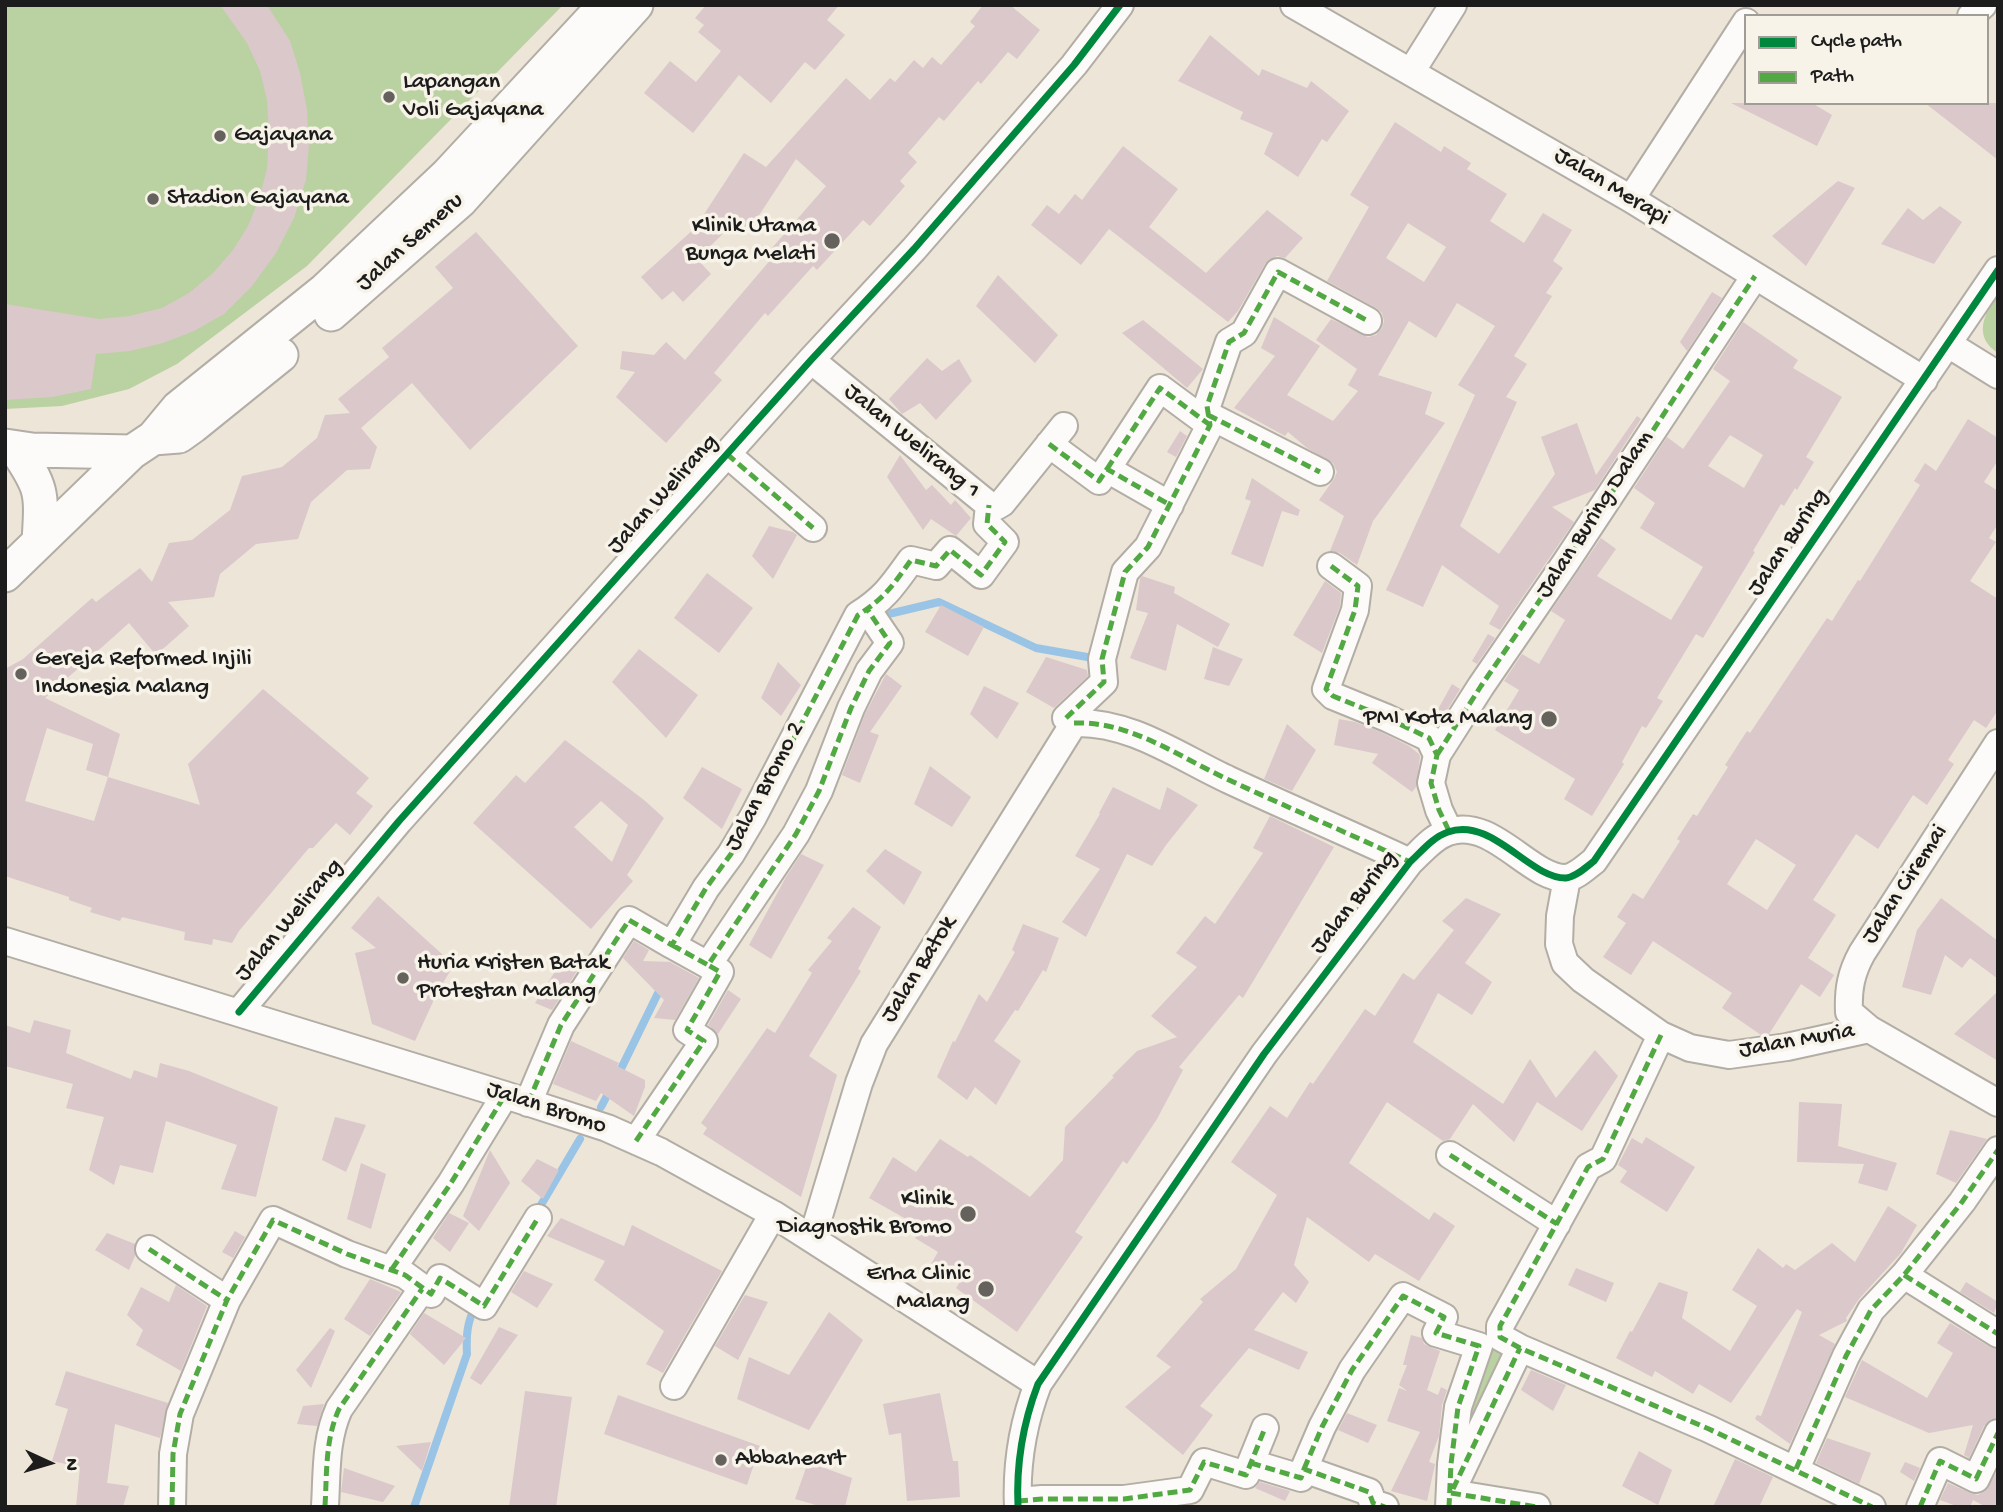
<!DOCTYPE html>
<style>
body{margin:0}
#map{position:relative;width:2003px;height:1512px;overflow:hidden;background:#ede5d8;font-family:"Gochi Hand",sans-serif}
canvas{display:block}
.frame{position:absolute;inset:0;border:7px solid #1c1c1c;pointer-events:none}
.legend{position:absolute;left:1744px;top:14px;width:245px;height:91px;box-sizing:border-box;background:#f7f3e8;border:2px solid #9f9d96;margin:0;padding:9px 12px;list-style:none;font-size:21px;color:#1c1c1c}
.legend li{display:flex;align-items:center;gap:14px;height:35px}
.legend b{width:35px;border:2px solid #9f9d96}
.north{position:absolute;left:14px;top:1428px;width:70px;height:70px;-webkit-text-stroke:5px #f7f3e8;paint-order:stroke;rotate:94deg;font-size:19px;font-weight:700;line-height:28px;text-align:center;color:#1c1c1c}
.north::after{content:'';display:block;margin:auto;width:24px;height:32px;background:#1c1c1c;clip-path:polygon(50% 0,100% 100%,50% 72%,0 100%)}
</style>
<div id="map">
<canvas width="2003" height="1512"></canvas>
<div class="frame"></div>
<ul class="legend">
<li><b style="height:9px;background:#00873e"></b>Cycle path</li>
<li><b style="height:9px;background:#52a943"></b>Path</li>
</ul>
<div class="north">N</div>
</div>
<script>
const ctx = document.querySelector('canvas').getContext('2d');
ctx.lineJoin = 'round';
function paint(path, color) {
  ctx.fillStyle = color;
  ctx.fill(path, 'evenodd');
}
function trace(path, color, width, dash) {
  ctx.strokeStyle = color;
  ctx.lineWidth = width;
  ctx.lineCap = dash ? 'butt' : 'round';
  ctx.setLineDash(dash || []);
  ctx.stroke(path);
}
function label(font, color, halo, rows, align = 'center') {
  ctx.font = font + ' "Gochi Hand",sans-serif';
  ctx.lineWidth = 7;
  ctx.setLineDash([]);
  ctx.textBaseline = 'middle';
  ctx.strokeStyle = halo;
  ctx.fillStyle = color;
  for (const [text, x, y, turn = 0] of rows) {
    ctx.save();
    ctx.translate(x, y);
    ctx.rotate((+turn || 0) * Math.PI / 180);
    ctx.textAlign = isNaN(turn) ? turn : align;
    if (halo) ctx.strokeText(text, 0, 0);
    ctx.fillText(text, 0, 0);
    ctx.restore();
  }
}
const green = new Path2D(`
 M5,5H563L307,266L177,364L129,389L62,406L5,409Z
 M1998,296V353C1974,338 1982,315 1998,296Z
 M1487,1342L1511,1355L1461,1467L1459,1409Z`);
const stream = new Path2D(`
 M876,617L939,602L1036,648L1093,658
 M617,1077L662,985
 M601,1107L611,1088
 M535,1215L580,1139
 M414,1507L467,1354C466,1335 467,1322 476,1305`);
const building = new Path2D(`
 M220,5H267L290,41L300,73L307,110L309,145L306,180L294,218L276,253L252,286L224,314L194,331L163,343L130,351L96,354L91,389L52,397L5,400V304L99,319L130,316L162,308L189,293L213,273L233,250L248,226L259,199L267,169L269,132L267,100L260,71L247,43Z
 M706,5H839L827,20L845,35L815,70L805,62L771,103L739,75L693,133L644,93L670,61L696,82L721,51L698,32L704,25L695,18Z
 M983,5H1010L1040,30L1017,59L1008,52L981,84L978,81L944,121L939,117L908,153L917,162L900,181L905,186L870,226L863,220L817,270L813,266L768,316L765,313L714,373L722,380L666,443L616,397L635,372L620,369L622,351L654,355L666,342L685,360L778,251L772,248L826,186L796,159L748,232L734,223L697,259L711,274L683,302L673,291L662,300L641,277L695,228L744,153L766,167L846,78L870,100L890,78L895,82L914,60L923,68L932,57L941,65L975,26L970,22Z
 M1210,35L1259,76L1262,69L1307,88L1311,81L1349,111L1327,142L1322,139L1298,177L1264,154L1273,133L1240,119L1243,112L1178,81Z
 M1731,103H1812L1832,115L1817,146Z
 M1925,103H1998V160Z
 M1395,122L1441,152L1444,146L1471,163L1467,169L1507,194L1490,221L1524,243L1543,213L1572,230L1553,261L1563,268L1546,293L1552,296L1514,356L1527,364L1506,397L1517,402L1460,526L1499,554L1555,474L1541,437L1577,423L1596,475L1637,416L1641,419L1595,490L1552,507L1574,522L1500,630L1489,624L1499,606L1442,565L1423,607L1386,590L1475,395L1458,385L1495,326L1457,303L1436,338L1409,321L1378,375L1432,392L1425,414L1445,423L1373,521L1357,565L1340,553L1330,551L1344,516L1319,500L1334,479L1337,472L1333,463L1307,448L1288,432L1285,436L1234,408L1275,356L1261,348L1274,317L1320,346L1287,395L1333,421L1358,391L1348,385L1357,369L1316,340L1331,319L1368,337L1376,335L1382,328L1384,321L1382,313L1376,308L1327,281L1369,207L1350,195ZM1408,223L1446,247L1424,282L1386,258Z
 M1123,146L1178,189L1149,227L1206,273L1267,210L1303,238L1285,258L1277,256L1265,264L1238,311L1228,322L1109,229L1081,265L1031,225L1047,205L1059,214L1075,194L1082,200Z
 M1838,181L1855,188L1806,266L1772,236Z
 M1940,206L1962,222L1934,264L1881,244L1908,208L1923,220Z
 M476,232L578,346L470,450L412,383L361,428L377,447L370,469L347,470L311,502L298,539L256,544L220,574L214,597L168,602L189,626L156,655L129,623L45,698L120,734L108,777L200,805L188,764L263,689L369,778L356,793L373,806L350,835L336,823L313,848H309L239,931L232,943L213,939L212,945L184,940L185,932L122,917L120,921L90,912L92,908L69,900V897L5,876V669L23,659L92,598L96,602L140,568L152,582L169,543L192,540L230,510L242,476L282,467L317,438L325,415L350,413L338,399L389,357L382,348L453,288L435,267ZM47,728L93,744L86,770L108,777L94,821L25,801Z
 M998,275L1058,335L1035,363L976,306Z
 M1712,292L1722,298L1687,351L1680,342Z
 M1143,320L1203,369L1187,388L1122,333Z
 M1743,322L1798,360L1793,368L1842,397L1806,457L1814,462L1797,490L1795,488L1784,506L1781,504L1753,551L1755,552L1703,638L1696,634L1657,698L1663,701L1646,728L1642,726L1622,762L1624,764L1592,816L1564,799L1575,779L1495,730L1519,690L1504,681L1522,654L1539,664L1565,620L1551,611L1601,538L1616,549L1597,576L1671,620L1703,567L1640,528L1655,503L1634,488L1667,437L1683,449L1730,381L1713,369ZM1730,435L1763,455L1744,488L1708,466Z
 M927,358L942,371L959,359L972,381L936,420L920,403L902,414L889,399Z
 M1968,419L1998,438V460L1984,482L1998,491V524L1989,538L1996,542L1970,581L1998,599V710L1986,728L1974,720L1948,760L1954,764L1927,805L1913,795L1878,849L1856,834L1813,900L1836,915L1808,958L1834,975L1820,997L1801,984L1769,1034L1761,1035L1722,1008L1732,993L1653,941L1631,975L1603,957L1626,923L1617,917L1633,893L1643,899L1680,841L1677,839L1693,814L1697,816L1728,767L1725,765L1747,731L1750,733L1827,618L1832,621L1858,580L1860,581L1920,485L1914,481L1925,463L1936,471ZM1756,839L1796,865L1767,910L1727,884Z
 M1180,431L1187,436L1176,457L1167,452Z
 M900,455L926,490L932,485L951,505L955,500L971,518L956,536L931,519L923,530L887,477Z
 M1252,478L1300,510L1298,516L1282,511L1263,567L1231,554L1251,501L1245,499Z
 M769,526L793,532L797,535L773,579L752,556Z
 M707,573L753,608L719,653L674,618Z
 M1142,576L1175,587L1174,593L1230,624L1218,647L1177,624L1166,671L1130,658L1148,613L1136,610L1140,579Z
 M1325,581L1341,593L1340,606L1322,653L1293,635Z
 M941,605L984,627L968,656L925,632Z
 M1488,634L1495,638L1477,664L1472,661Z
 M1213,647L1243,659L1229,686L1204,679Z
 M639,649L698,695L666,738L612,682Z
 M1046,657L1087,670L1088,676L1054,708L1026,692Z
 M778,662L801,685L781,716L761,698Z
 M886,674L902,686L870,732L879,735L860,783L842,775L865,714Z
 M1452,684L1460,689L1444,715L1437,711Z
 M984,686L1019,703L997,739L970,714Z
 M1339,719L1355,722L1381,732L1409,746L1419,754L1420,757L1416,787L1412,792L1372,763L1378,754L1334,745Z
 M1287,724L1316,750L1292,791L1264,779Z
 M565,740L644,800L664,818L627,875L633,881L591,929L473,823L516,775L525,783ZM601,801L628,825L612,862L574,827Z
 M930,766L971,797L952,827L914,804Z
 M702,767L742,789L722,829L683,798Z
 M1113,787L1160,810L1167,787L1198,805L1166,845L1152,866L1127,854L1086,937L1062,922L1100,869L1075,856L1100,814L1099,813Z
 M1270,816L1334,847L1243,998L1239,995L1179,1067L1183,1070L1157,1119L1127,1164L1123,1161L1075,1232L1083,1237L1017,1332L956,1288L960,1282L931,1264L938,1252L915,1238L922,1228L869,1198L893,1157L916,1172L940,1139L968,1157L970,1155L1030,1197L1063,1160L1065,1127L1114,1077L1112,1076L1137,1051L1177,1037L1151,1016L1197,967L1176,953L1205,916L1215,924L1263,853L1253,848Z
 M885,849L922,872L904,905L866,871Z
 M801,854L824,865L771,959L749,945L786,877Z
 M378,896L454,965L438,991L415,1041L372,1024L355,953L376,948L351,928Z
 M1466,898L1501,914L1465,963L1492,982L1472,1015L1438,993L1413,1042L1503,1104L1530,1059L1556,1098L1595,1050L1618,1076L1582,1131L1537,1102L1514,1142L1473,1104L1450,1139L1443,1141L1387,1102L1349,1163L1429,1220L1434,1212L1455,1226L1419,1281L1375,1254L1369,1262L1307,1217L1294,1265L1309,1282L1296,1303L1283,1292L1254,1330L1308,1352L1299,1370L1249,1348L1200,1406L1213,1415L1183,1455L1125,1407L1171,1367L1156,1356L1203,1302L1200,1299L1236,1269L1277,1195L1231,1162L1270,1106L1287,1118L1310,1082L1313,1084L1365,1009L1375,1016L1403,973L1414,980L1454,930L1442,921Z
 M1941,898L1998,941V979L1970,958L1962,968L1945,955L1931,995L1902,987L1917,930Z
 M853,907L881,927L858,969L861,971L809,1056L837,1075L801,1197L703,1134L707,1128L701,1123L767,1028L775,1033L812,973L808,970L832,941L827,938Z
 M1023,924L1059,938L1046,972L1043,970L1018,1011L1015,1010L994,1041L1021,1061L996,1105L975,1087L967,1100L937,1077L953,1041L955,1042L979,994L987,1002L1015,952L1012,950Z
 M634,941L649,950L643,961L670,962L699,978L675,1020L654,1018L664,1000L623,958Z
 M563,959L577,971L552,1010L535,1003Z
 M728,990L741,999L718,1034L708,1025Z
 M1998,991V1061L1954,1034Z
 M34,1020L71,1030L66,1053L131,1079L134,1070L157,1078L160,1063L189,1071L278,1107L256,1197L221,1189L237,1145L166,1121L153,1173L120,1165L114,1185L89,1170L104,1117L66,1108L73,1084L5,1066V1025L30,1033Z
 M571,1041L619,1063L617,1066L645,1080V1087L634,1116L601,1093L596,1101L553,1084Z
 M1799,1102L1842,1104L1838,1146L1897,1163L1887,1191L1858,1183L1864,1164L1797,1162Z
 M335,1117L366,1125L346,1172L322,1160Z
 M1950,1130L1987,1139L1956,1183L1936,1174Z
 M1646,1137L1695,1167L1667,1212L1620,1182L1627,1171L1618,1165L1632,1138L1642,1144Z
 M490,1150L510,1183L479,1231L463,1216Z
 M537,1159L559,1170L543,1199L521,1181Z
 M361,1163L386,1174L371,1229L347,1219Z
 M1888,1206L1917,1225L1901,1253L1859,1299L1846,1318L1847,1321L1819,1335L1835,1344L1790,1444L1755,1419L1757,1415L1761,1416L1802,1312L1797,1309L1731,1403L1699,1384L1693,1394L1655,1371L1652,1377L1616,1358L1630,1331L1632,1332L1659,1282L1688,1292L1682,1318L1730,1351L1757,1306L1732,1290L1758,1248L1783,1268L1786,1264L1795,1270L1832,1243L1855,1262Z
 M449,1213L469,1223L450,1252L433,1238Z
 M561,1218L624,1246L632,1225L722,1271L663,1373L646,1364L664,1331L594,1280L605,1261L547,1236Z
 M235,1231L245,1237L233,1258L222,1252Z
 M107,1233L135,1244V1256L129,1270L95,1250Z
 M1576,1268L1614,1283L1606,1302L1568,1285Z
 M524,1271L553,1284L537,1308L511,1292Z
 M370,1279L401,1292L370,1336L344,1319Z
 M1966,1282L1998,1302L1994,1313L1960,1292Z
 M176,1285L207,1306L181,1371L136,1345L143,1330L127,1315L141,1287L169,1302Z
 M745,1295L768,1302L738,1360L715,1346Z
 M829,1312L863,1340L809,1430L737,1399L749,1357L789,1375Z
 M424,1313L466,1338L444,1365L410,1334Z
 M1950,1323L1990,1347L1998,1350V1417L1990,1420L1984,1426L1969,1458L1964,1455L1973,1425L1929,1433L1845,1397L1862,1360L1927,1398L1953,1353L1937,1343Z
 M499,1327L518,1335L481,1385L470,1378Z
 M330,1328L335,1331L311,1388L296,1370Z
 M1411,1335L1422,1338L1424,1344L1440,1351L1427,1390L1438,1395L1441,1387L1447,1390L1442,1405L1439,1436L1429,1462L1435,1464L1427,1501L1391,1491L1420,1432L1387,1421L1399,1388L1407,1391L1399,1385L1407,1365H1403Z
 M1531,1370L1566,1385L1553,1411L1521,1390Z
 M66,1371L168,1403L160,1438L115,1424L107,1483L129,1486L123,1507H76L80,1467L52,1461L68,1409L55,1405Z
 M525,1391L572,1397L556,1507H509Z
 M940,1393L953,1461H958L960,1497L907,1501L901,1433L889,1435L883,1404Z
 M618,1395L760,1446L747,1485L604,1434Z
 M324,1404L317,1426L297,1424L303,1406Z
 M1347,1413L1377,1425L1368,1443L1338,1430Z
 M1827,1438L1871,1453L1859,1484L1816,1463Z
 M431,1442L422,1471L396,1446Z
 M1639,1451L1672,1470L1658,1505L1622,1486Z
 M1735,1459L1773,1477L1759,1507H1713Z
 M808,1462L852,1478L845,1507H823L795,1499Z
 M1905,1462L1920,1468L1914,1481L1900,1472Z
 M344,1468L395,1486L383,1502L341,1492Z
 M1998,1470V1507H1986L1973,1500L1970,1507H1959L1940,1500L1948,1483L1970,1493L1978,1495L1984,1492Z
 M1260,1482L1290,1491L1285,1501L1255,1488Z`);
const minor = new Path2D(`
 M1294,5L1631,199L1924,380
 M1971,16L1983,5
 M1411,72L1453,5
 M1631,199L1746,22
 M1948,344L1998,375
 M811,360L989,505L997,506L1002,503L1064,426
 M1208,415L1320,472
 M1049,444L1099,481L1107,469L1170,505
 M727,454L813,528
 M1107,469L1160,388L1210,425
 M1331,566L1358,586L1355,610L1326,689L1333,696L1387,718L1429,738L1437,755L1431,783L1439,810L1449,831
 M1066,718L1104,682L1102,659L1125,572L1148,547L1210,425L1207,406L1229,342L1244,333L1278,272L1368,321
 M1998,743L1862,953C1851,973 1848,989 1849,1012L1869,1029L1998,1103
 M1437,755L1481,686L1566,562L1755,276
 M1567,878L1560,916L1559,944L1565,963L1583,980L1661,1035L1690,1048L1729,1055L1787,1047L1869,1029
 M5,941L505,1095L607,1128L661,1152L773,1214L1038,1384
 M672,945L708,965L796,834L819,791L851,708L869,671L890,643L867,609
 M239,1012L399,821L811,360L914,249L1074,65L1120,5
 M1661,1035L1603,1159L1588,1167L1500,1326V1337L1520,1348L1709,1429L1872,1507
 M528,1103L561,1025L629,920L672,945L706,888L731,854L753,817L858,615C885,598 893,585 911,560L936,566L950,550L981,575L1005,542L987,524L989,505
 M636,1141L704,1041L687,1030L720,972L708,965
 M1450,1155L1557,1224
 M812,1239L859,1083L874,1044L1074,723C1131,721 1179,757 1229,780C1289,808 1350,834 1410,862
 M149,1249L227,1300
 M392,1269L451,1183L505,1095
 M1904,1275L1998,1334
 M674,1386L773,1214
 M1251,1463L1301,1478L1304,1469L1369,1492L1373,1503L1385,1507
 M1304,1469L1322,1427L1352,1370L1403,1296L1444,1317L1436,1333L1479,1346L1458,1407L1451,1464L1449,1507
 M1796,1469L1846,1356L1871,1310L1904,1275L1962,1202L1998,1150
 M1456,1482L1520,1348
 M1451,1493L1537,1507
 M1018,1501L1042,1499H1124L1190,1490L1204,1462L1246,1475L1265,1428
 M325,1506C327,1473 325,1440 339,1409L422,1289
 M172,1507L173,1454L180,1414L227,1300L273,1220L347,1254L405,1275L431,1294L440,1278L484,1306L538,1218
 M1018,1507C1016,1465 1023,1423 1038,1384L1264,1054L1410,862C1422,851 1433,837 1448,832C1492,816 1530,879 1566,878C1576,877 1586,867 1594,861L1998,270
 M1920,1507L1940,1461L1976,1479L1998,1433`);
const major = new Path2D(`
 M331,314L461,200L636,5
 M153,438L179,436L193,426L281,355
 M5,446L32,450L132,452
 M15,448C43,489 42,492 39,542
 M5,575L132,452L153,438L178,408L325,290L447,175L605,5`);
const quiet = new Path2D(`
 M1208,415L1320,472
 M1049,444L1099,481L1107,469L1170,505
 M727,454L813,528
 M1107,469L1160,388L1210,425
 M1331,566L1358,586L1355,610L1326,689L1333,696L1387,718L1429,738L1437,755L1431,783L1439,810L1449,831
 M1066,718L1104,682L1102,659L1125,572L1148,547L1210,425L1207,406L1229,342L1244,333L1278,272L1368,321
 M1074,723C1131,721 1179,757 1229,780C1289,808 1350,834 1410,862
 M1437,755L1481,686L1566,562L1755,276
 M672,945L708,965L796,834L819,791L851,708L869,671L890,643L867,609
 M1661,1035L1603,1159L1588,1167L1500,1326V1337L1520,1348L1709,1429L1872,1507
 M528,1103L561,1025L629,920L672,945L706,888L731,854L753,817L858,615C885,598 893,585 911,560L936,566L950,550L981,575L1005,542L987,524L989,505
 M636,1141L704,1041L687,1030L720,972L708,965
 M1450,1155L1557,1224
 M149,1249L227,1300
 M392,1269L451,1183L505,1095
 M1904,1275L1998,1334
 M1251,1463L1301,1478L1304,1469L1369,1492L1373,1503L1385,1507
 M1304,1469L1322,1427L1352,1370L1403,1296L1444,1317L1436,1333L1479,1346L1458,1407L1451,1464L1449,1507
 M1796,1469L1846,1356L1871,1310L1904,1275L1962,1202L1998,1150
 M1453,1489L1520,1348
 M1451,1493L1537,1507
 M1018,1501L1042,1499H1124L1190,1490L1204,1462L1246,1475L1265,1428
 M325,1506C327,1473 325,1440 339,1409L422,1289
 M172,1507L173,1454L180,1414L227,1300L273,1220L347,1254L405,1275L431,1294L440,1278L484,1306L538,1218
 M1920,1507L1940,1461L1976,1479L1998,1433`);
const cycleway = new Path2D(`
 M239,1012L399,821L811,360L914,249L1074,65L1120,5
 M1018,1507C1016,1465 1023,1423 1038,1384L1264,1054L1410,862C1422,851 1433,837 1448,832C1492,816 1530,879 1566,878C1576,877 1586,867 1594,861L1998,270`);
const markers = [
 [389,97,7,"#65625e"],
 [220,136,7,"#65625e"],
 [153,199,7,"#65625e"],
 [832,241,9,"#65625e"],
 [21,674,7,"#65625e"],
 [1549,719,9,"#65625e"],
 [403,978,7,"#65625e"],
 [968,1214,9,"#65625e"],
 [986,1289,9,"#65625e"],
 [721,1460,7,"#65625e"]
];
const poiNames = [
 ["Lapangan",403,83],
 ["Voli Gajayana",403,111],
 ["Gajayana",234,136],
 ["Stadion Gajayana",167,199],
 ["Klinik Utama",816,227,"right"],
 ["Bunga Melati",816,255,"right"],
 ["Gereja Reformed Injili",35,660],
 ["Indonesia Malang",35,688],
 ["PMI Kota Malang",1533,719,"right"],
 ["Huria Kristen Batak",417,964],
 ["Protestan Malang",417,992],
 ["Klinik",952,1200,"right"],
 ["Diagnostik Bromo",952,1228,"right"],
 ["Erha Clinic",970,1275,"right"],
 ["Malang",970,1303,"right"],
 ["Abbaheart",735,1460]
];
const streetNames = [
 ["Jalan Merapi",1611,188,31],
 ["Jalan Semeru",411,243,-42],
 ["Jalan Welirang 1",911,442,39],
 ["Jalan Welirang",664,495,-48],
 ["Jalan Buring Dalam",1596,515,-57],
 ["Jalan Buring",1789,543,-56],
 ["Jalan Bromo 2",766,787,-62],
 ["Jalan Ciremai",1906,885,-57],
 ["Jalan Buring",1355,903,-52],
 ["Jalan Welirang",290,921,-50],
 ["Jalan Batok",920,970,-58],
 ["Jalan Muria",1797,1042,-10],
 ["Jalan Bromo",546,1109,18]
];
paint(green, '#bad2a1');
trace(stream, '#9ac4e5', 8);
paint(building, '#dbc8ca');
trace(minor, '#b2ada5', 30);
trace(major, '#b2ada5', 37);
trace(minor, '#fcfbf9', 26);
trace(major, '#fcfbf9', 33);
trace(quiet, '#52a943', 5, [10, 5]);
trace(cycleway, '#00873e', 7);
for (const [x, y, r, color] of markers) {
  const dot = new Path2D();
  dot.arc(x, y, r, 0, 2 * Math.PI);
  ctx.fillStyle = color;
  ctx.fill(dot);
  trace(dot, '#f7f3e8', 2.5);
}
label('24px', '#1c1c1c', '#f7f3e8', poiNames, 'left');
label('24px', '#1c1c1c', '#f7f3e8', streetNames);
</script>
